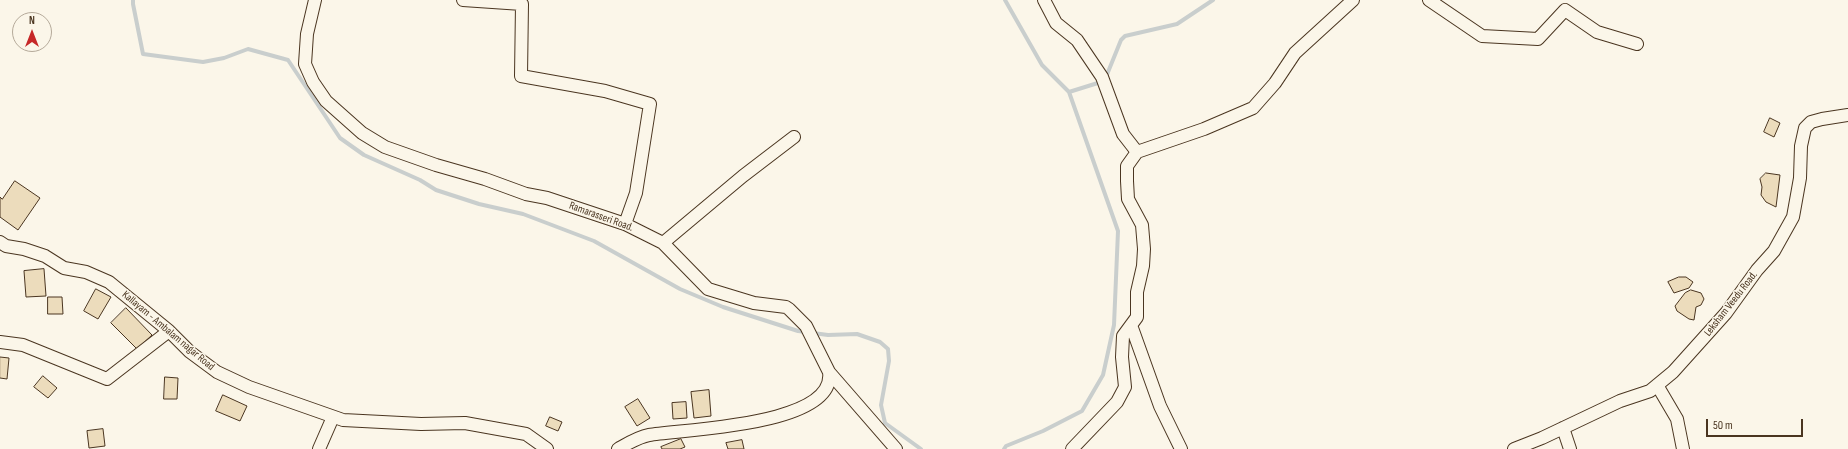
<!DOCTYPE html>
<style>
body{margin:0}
#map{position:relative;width:1848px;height:449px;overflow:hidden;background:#fbf6e9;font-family:"Sofia Sans Condensed",sans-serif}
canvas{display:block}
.north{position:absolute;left:12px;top:12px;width:40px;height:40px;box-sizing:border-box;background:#fbf6e9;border:1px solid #b4a999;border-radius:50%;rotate:0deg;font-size:11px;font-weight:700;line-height:16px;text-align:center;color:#4a3520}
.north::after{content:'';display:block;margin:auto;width:14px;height:18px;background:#c62828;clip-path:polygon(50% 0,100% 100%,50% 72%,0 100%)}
.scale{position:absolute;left:1706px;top:419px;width:97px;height:18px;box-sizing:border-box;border:2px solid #4a3520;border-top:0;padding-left:5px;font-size:12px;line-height:14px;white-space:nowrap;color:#4a3520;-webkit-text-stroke:3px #fbf6e9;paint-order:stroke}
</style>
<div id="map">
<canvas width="1848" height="449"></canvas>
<div class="north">N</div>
<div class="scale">50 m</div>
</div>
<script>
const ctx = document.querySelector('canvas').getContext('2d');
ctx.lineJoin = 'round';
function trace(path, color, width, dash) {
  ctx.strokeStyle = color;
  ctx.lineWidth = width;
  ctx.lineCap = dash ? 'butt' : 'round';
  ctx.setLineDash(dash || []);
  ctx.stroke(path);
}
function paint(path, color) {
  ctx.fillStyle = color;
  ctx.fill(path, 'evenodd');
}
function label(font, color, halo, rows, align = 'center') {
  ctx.font = font + ' "Sofia Sans Condensed",sans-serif';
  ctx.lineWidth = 3;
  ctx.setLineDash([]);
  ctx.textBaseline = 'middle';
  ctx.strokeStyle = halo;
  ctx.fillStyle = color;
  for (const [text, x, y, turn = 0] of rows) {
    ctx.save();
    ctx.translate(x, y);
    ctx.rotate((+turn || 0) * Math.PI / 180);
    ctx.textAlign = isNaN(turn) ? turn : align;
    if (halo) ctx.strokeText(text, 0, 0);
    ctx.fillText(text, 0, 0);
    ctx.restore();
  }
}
const stream = new Path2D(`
 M133,0V4L143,54L203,62L224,58L248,49L288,60L340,138L364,155L420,180L436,190L479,204L523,214L594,241L680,289L723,307L798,331L828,335L857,334L880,342L888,349L889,361L881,405L885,423L921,449
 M1106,77L1121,40L1125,36L1177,24L1213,0
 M1069,92L1101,82
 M1004,449L1006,446L1043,431L1082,411L1103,375L1114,325L1118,231L1069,92L1042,65L1005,0`);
const building = new Path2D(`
 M1770,118L1780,123L1774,137L1764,132Z
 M1766,173L1780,175L1776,207L1766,202L1761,195L1762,187L1760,179Z
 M15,181L40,198L18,230L0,217V197L2,199Z
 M44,269L46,296L26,297L24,271Z
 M1679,277H1686L1693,282L1689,288L1674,293L1668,282Z
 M96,289L111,297L98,319L84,311Z
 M1691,290L1701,293L1704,299L1701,305L1696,307L1694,320L1689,319L1677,311L1675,306L1685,293Z
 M48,297H62L63,314H48Z
 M126,308L152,335L137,349L111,323Z
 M0,357L9,358L7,379L0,378Z
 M43,376L57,388L48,398L34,387Z
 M165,377L178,378L177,399H164Z
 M709,390L711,416L694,418L691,392Z
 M223,395L247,406L240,421L216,411Z
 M638,399L650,418L637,426L625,407Z
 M686,402L687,418L673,419L672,403Z
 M550,417L562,422L558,431L546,426Z
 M103,429L105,446L89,448L87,431Z
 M681,439L685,447L680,449H662L661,447Z
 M742,440L744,449H728L726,443Z`);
const street = new Path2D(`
 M315,0L307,34L305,64L313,82L326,101L362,133L385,147L436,165L485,179L526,194L547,198L625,224L663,243L708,289L754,303L786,307L789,309L806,326L829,372C837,426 684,429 649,435C638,437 627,444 618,449
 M463,0L522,4L521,76L605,91L650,104L636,193L625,224
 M1044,0L1056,23L1077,40L1102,77L1123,134L1137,152
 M1429,0L1482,36L1538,39L1565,10L1597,32L1637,44
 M1137,152L1204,129L1253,108L1275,83L1295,53L1353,0
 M0,242L6,246L24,249L45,256L64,268L86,272L109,282L169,331L190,352L217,372L249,387L343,420L421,424L465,423L526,434L547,449
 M663,243L743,176L794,137
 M1131,325L1160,406L1181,449
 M0,342L23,345L107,379L169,331
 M829,372L896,449
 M1657,385L1677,419L1683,449
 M1563,428L1570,449
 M319,449L333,417
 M1072,449L1117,402L1125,387L1122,357L1123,336L1137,317V292L1143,266L1144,249L1142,225L1128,199L1127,181V166L1137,152
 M1514,449L1542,438L1620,401L1650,391L1673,372L1726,313L1757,270L1774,251L1793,217L1800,178L1801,146L1805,128L1811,122L1822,119L1848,115`);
const streetNames = [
 ["Ramarasseri Road.",601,217,20],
 ["Leksham Veedu Road.",1731,304,-52],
 ["Kallayam - Ambalam nagar Road",168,331,40]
];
trace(stream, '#c9cecd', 4);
paint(building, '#ecdcbc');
trace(building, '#4a3520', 1);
trace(street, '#4a3520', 14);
trace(street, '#fbf6e9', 12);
label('11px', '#4a3520', '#fbf6e9', streetNames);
</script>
